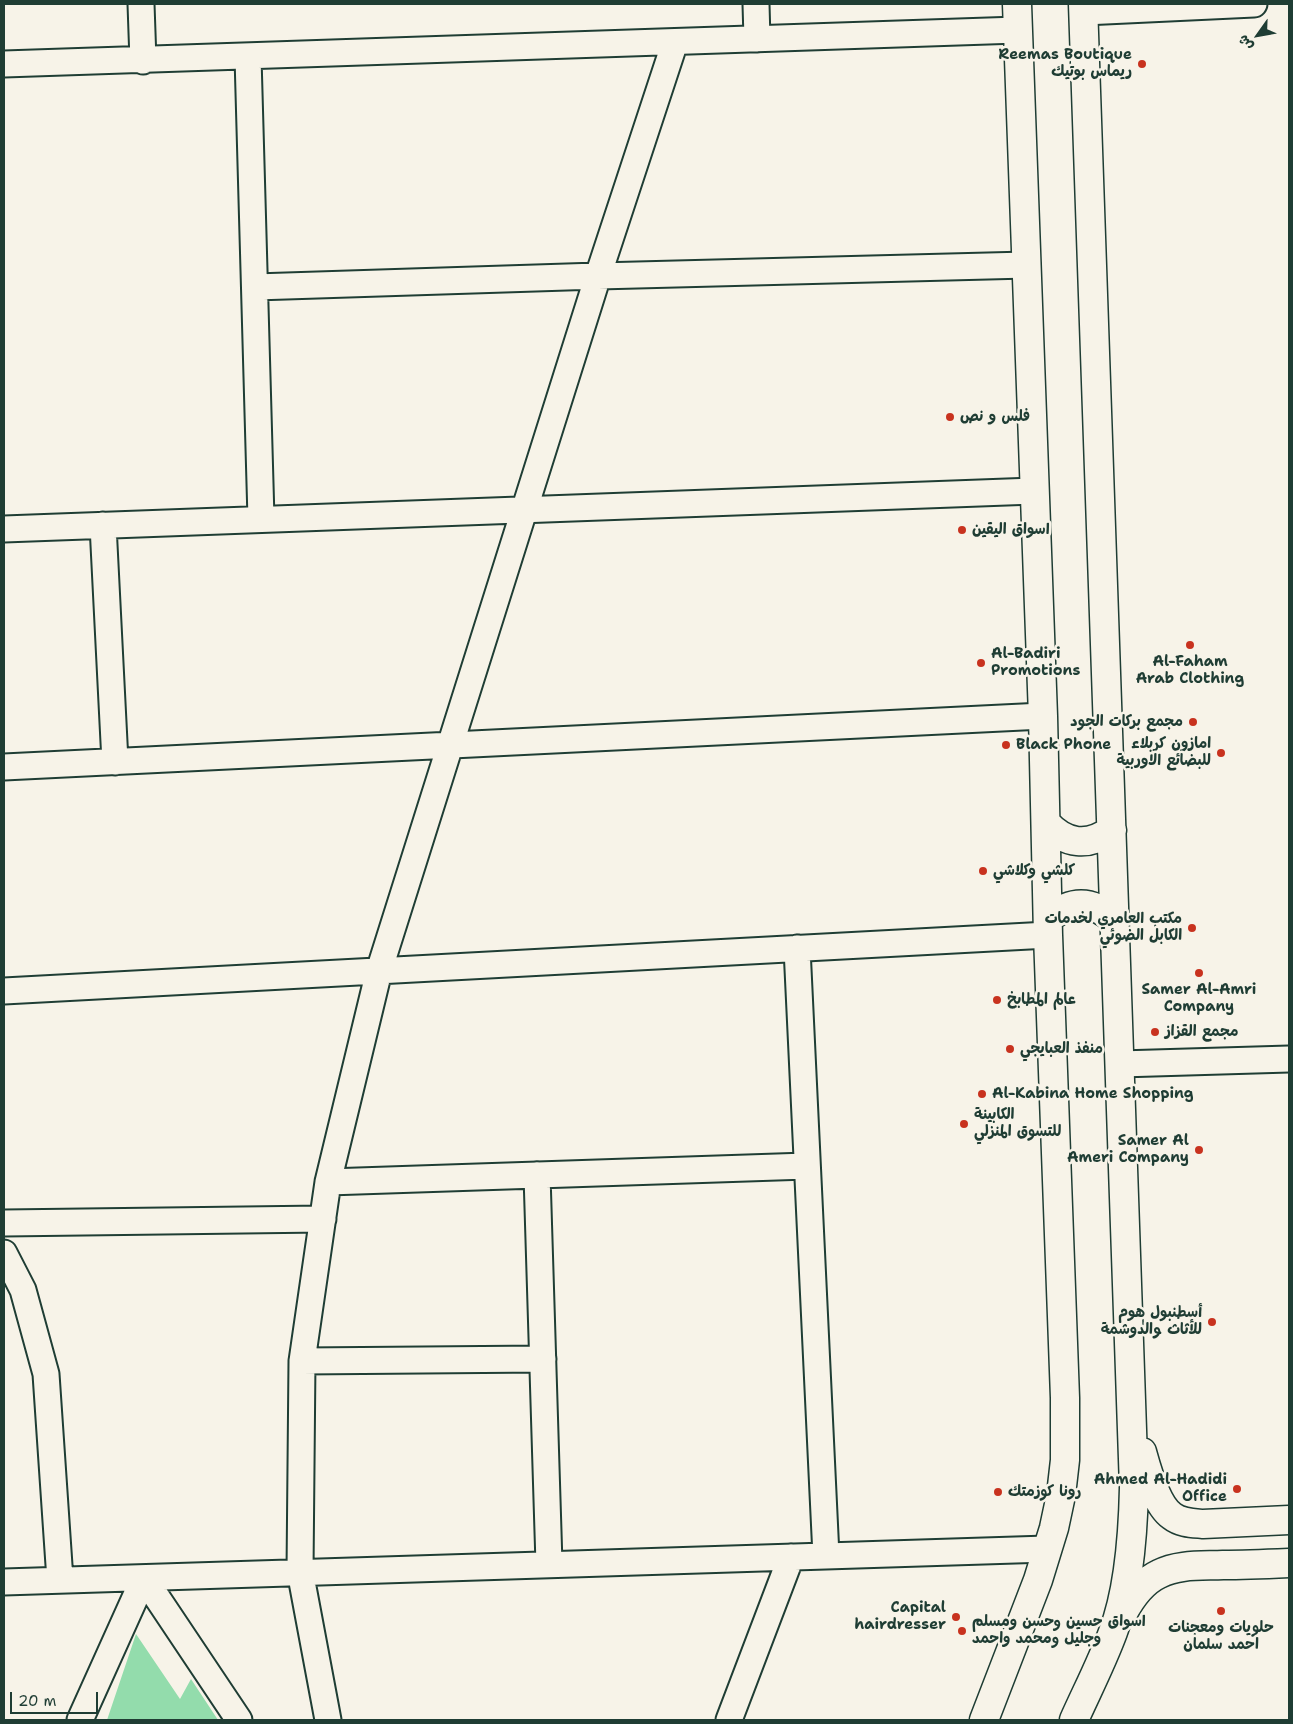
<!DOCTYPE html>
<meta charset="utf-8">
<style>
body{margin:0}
#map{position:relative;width:1293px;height:1724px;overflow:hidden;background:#f7f3e8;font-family:"Shantell Sans","Playpen Sans Arabic",sans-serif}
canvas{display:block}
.frame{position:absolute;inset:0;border:5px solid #1f3d34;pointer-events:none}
.north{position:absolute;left:1233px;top:10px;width:50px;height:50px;-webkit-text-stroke:4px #f7f3e8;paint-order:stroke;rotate:238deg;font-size:14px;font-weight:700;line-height:20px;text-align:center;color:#1f3d34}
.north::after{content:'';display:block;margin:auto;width:18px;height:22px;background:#1f3d34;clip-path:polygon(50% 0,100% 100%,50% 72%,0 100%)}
.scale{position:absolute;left:10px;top:1692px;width:88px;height:22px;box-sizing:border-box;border:2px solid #1f3d34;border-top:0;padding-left:6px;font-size:15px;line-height:18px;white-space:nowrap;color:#1f3d34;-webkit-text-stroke:4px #f7f3e8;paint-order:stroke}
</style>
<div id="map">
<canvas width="1293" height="1724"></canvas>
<div class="frame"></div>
<div class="north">ش</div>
<div class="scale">20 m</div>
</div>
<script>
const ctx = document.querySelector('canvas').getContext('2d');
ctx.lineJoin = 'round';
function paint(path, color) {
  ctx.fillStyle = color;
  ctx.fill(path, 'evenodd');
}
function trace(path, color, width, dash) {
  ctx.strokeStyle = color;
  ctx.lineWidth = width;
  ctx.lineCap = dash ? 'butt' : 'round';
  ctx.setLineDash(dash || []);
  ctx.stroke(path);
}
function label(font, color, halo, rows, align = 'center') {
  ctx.font = font + ' "Shantell Sans","Playpen Sans Arabic",sans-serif';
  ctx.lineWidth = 5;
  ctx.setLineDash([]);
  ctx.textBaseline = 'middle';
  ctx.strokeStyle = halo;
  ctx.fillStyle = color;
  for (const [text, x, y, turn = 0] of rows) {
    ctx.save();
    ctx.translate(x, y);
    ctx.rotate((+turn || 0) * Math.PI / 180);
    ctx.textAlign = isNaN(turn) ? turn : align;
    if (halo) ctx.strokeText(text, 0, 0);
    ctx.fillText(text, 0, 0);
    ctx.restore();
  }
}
const green = new Path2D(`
 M136,1634L180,1699L191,1679L218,1720H107Z`);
const minor = new Path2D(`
 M141,4L143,61
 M756,4L757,39
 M1084,12L1254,4
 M248,57L261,519
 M4,64L1018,30
 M255,287L598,276L1027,265
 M103,525L115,762
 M4,529L1034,491
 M4,767L1043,716
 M797,948L826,1556
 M4,991L1048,935
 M1120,1064L1289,1059
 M537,1175L549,1564
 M328,1182L807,1166
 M4,1223L323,1219
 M4,1253L23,1290L46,1374L60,1580
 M302,1361L543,1359
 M144,1578L239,1720
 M4,1582L1047,1549
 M80,1720L144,1578
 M328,1720L300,1571L302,1361L328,1182L379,971L598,276L675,42
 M729,1720L791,1557`);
const secondary = new Path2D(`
 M1046,823C1066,845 1088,847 1112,830
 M1048,919C1072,899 1093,900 1115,921
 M1142,1452C1147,1470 1156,1505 1172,1516C1181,1523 1192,1523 1203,1524L1289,1520
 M1123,1613C1131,1598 1142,1582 1159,1574C1178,1564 1202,1566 1223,1565C1245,1565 1267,1564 1289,1563
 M984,1720L1038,1580L1054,1528L1061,1495L1065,1460V1398L1048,935L1043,716L1017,4
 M1074,1720C1087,1691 1102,1662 1113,1632C1129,1591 1133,1533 1134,1488L1083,4`);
const markers = [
 [1142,64,5,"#c8321e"],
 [950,417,5,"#c8321e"],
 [962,530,5,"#c8321e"],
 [1190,645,5,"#c8321e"],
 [981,663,5,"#c8321e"],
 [1193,722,5,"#c8321e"],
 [1006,745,5,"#c8321e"],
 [1221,753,5,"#c8321e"],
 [983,871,5,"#c8321e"],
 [1192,928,5,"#c8321e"],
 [1199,973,5,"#c8321e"],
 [997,1000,5,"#c8321e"],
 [1155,1032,5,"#c8321e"],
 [1010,1049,5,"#c8321e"],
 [982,1094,5,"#c8321e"],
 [964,1124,5,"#c8321e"],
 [1199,1150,5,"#c8321e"],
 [1212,1322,5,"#c8321e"],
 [1237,1489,5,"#c8321e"],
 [998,1492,5,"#c8321e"],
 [1221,1611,5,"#c8321e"],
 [956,1617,5,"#c8321e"],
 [962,1631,5,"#c8321e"]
];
const poiNames = [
 ["Reemas Boutique",1132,55,"right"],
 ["ريماس بوتيك",1132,72,"right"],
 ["فلس و نص",960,417],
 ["اسواق اليقين",972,530],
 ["Al-Badiri",991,654],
 ["Promotions",991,671],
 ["Al-Faham",1190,662,"center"],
 ["Arab Clothing",1190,679,"center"],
 ["مجمع بركات الجود",1183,722,"right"],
 ["امازون كربلاء",1211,744,"right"],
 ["للبضائع الاوربية",1211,761,"right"],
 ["Black Phone",1016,745],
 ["كلشي وكلاشي",993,871],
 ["مكتب العامري لخدمات",1182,919,"right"],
 ["الكابل الضوئي",1182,936,"right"],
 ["Samer Al-Amri",1199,990,"center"],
 ["Company",1199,1007,"center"],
 ["عالم المطابخ",1007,1000],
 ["مجمع القزاز",1165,1032],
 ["منفذ العبايجي",1020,1049],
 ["Al-Kabina Home Shopping",992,1094],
 ["الكابينة",974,1115],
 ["للتسوق المنزلي",974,1132],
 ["Samer Al",1189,1141,"right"],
 ["Ameri Company",1189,1158,"right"],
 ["أسطنبول هوم",1202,1313,"right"],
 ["للأثاث والدوشمة",1202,1330,"right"],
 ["Ahmed Al-Hadidi",1227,1480,"right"],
 ["Office",1227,1497,"right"],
 ["رونا كوزمتك",1008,1492],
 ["Capital",946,1608,"right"],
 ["hairdresser",946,1625,"right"],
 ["اسواق حسين وحسن ومسلم",972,1622],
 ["وجليل ومحمد واحمد",972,1639],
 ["حلويات ومعجنات",1221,1628,"center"],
 ["احمد سلمان",1221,1645,"center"]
];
paint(green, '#93dcac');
trace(minor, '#1f3d34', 29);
trace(secondary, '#1f3d34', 31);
trace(minor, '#f7f3e8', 25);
trace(secondary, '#f7f3e8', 28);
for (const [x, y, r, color] of markers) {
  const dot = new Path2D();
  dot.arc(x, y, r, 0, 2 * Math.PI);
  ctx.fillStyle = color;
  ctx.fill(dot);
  trace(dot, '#f7f3e8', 2);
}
label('bold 15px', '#1f3d34', '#f7f3e8', poiNames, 'left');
</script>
